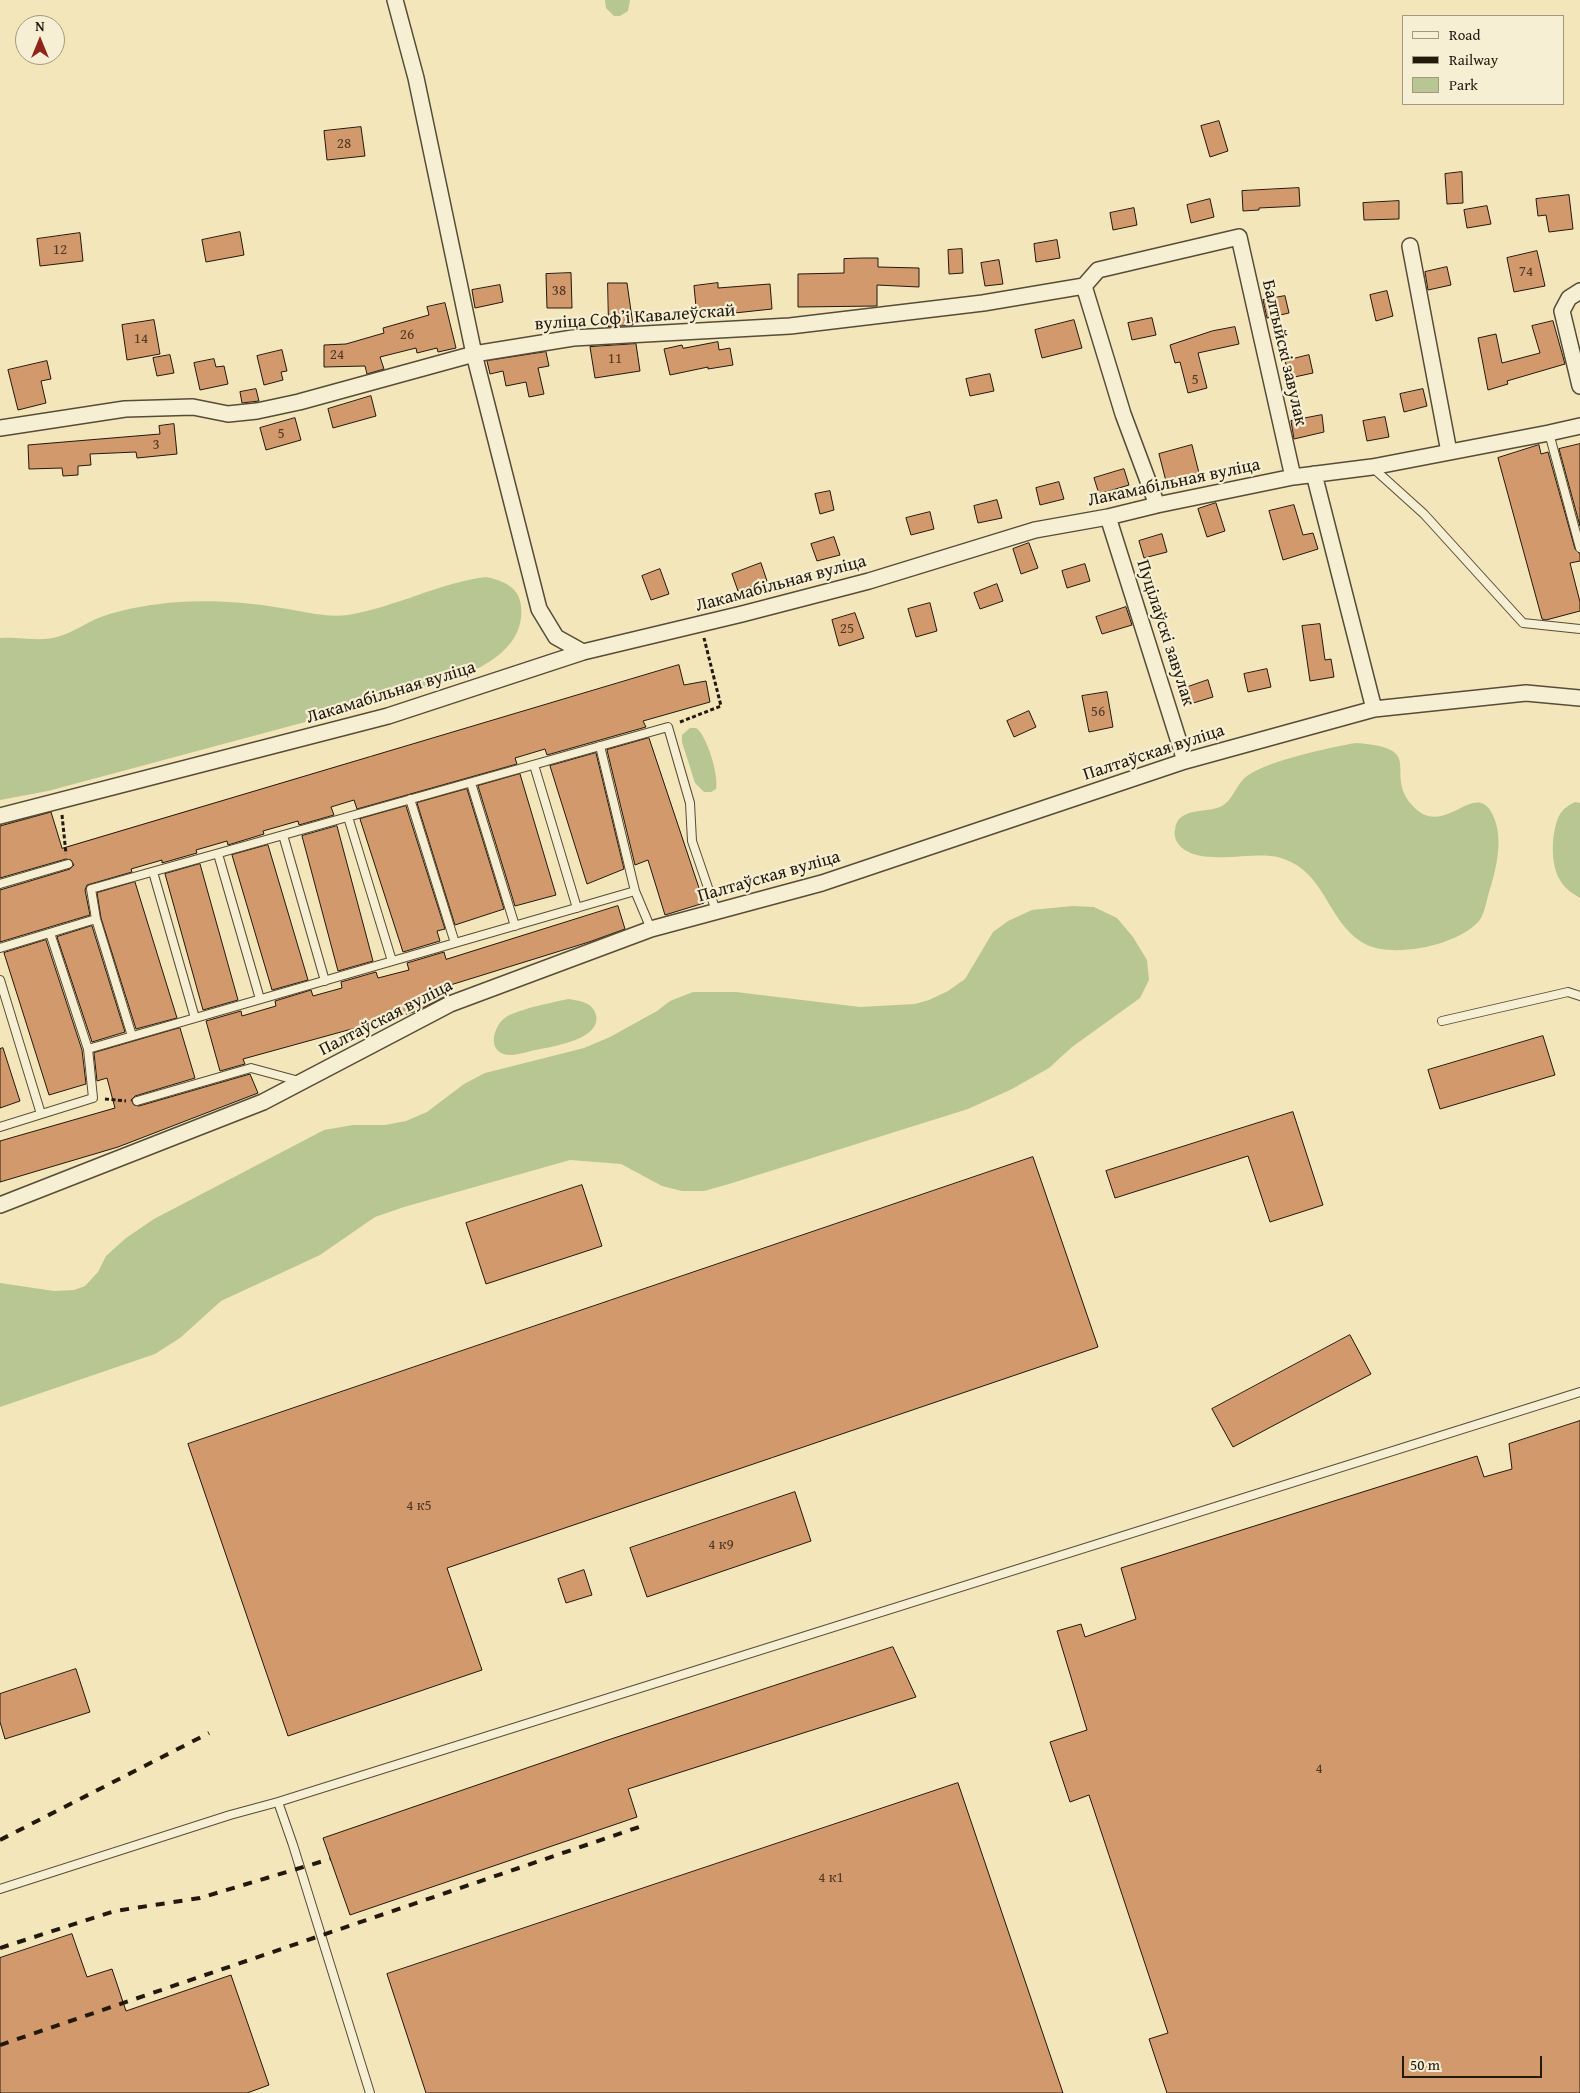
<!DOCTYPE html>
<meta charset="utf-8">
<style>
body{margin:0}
#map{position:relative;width:1580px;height:2093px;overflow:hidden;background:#f3e6bb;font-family:"Gentium Book Plus",serif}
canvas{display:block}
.legend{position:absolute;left:1402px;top:15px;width:162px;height:90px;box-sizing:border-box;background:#f7efd3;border:1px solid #a29983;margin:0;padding:6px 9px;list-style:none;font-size:15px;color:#23180c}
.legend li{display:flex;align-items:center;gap:10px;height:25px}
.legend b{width:25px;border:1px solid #a29983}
.north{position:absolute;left:15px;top:15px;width:50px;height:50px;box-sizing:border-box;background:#f7efd3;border:1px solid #a29983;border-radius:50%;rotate:0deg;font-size:14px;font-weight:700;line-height:20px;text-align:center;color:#23180c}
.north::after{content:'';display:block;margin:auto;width:18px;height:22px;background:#8f2418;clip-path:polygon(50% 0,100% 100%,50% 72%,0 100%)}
.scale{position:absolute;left:1402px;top:2056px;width:140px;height:22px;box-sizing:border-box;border:2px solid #23180c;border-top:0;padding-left:6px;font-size:15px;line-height:18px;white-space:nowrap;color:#23180c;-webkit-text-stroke:4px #f7efd3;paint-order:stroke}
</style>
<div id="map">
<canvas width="1580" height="2093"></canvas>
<ul class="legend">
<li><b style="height:6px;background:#f7efd3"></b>Road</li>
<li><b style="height:6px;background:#23180c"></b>Railway</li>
<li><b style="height:14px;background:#b8c693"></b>Park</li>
</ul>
<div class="north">N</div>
<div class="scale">50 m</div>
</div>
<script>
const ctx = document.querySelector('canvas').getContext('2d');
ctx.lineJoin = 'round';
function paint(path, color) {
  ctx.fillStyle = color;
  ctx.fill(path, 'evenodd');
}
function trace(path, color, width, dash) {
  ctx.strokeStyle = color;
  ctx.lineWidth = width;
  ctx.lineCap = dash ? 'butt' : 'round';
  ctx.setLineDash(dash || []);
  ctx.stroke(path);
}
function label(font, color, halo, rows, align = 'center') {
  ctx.font = font + ' "Gentium Book Plus",serif';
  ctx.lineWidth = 4.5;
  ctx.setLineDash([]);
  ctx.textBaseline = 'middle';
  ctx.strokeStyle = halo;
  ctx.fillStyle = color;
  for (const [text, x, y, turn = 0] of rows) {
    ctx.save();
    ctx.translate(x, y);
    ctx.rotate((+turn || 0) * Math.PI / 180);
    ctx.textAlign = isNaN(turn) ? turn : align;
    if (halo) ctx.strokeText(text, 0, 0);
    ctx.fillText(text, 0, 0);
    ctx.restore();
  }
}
const green = new Path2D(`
 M605,0H630L628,11L620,16H614L606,8Z
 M486,577C504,581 519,587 521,606C527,663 447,681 406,695L48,791L0,800V638C20,636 40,643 60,636C74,632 87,622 101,617C126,608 153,604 179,602C212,600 248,602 281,608C303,611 325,618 348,615C396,607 439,583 486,577Z
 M690,728H696C707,735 719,776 716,789L711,792H704L695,783L682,742V735Z
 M1356,743C1428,748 1383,772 1412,805C1442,840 1472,783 1490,810C1506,835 1496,870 1488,896C1486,903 1484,915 1479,921C1458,945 1396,958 1367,945C1330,927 1327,879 1291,862C1285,859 1276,856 1270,856C1246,853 1192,867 1177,842C1175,839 1174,833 1175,830C1177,806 1207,814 1222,806C1233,800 1236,784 1247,776C1267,761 1331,747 1356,743Z
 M1575,802L1580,803V898C1572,893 1565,889 1560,880C1550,864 1551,831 1560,814C1564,808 1569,805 1575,802Z
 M1072,906L1094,907L1117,918L1133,937L1147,960L1149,980L1140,998L1072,1047L1049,1068L1012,1089L968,1109L729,1184L704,1191H682L662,1186L621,1164L570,1160L404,1207L375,1217L320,1255L221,1301L180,1338L155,1354L0,1407V1283L54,1291L74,1290L85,1286L98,1272L106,1256L126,1238L154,1219L324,1130L353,1125H385L406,1121L427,1112L464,1084L485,1073L584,1048L610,1037L657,1011L670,1001L693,992H736L860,1007L915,1004L929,1000L948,991L965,979L993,932L1008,921L1032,910Z
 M569,999C579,1001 591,1002 595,1012C606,1040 549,1047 531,1051C524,1053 516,1055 508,1055C486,1052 493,1026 506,1017C519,1009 554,1002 569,999Z`);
const building = new Path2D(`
 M1219,121L1228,151L1210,157L1201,126Z
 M361,127L365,156L327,160L324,131Z
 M1462,172L1463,203L1447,204L1445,174Z
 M1299,188L1300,206L1259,208V210L1243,211L1242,191Z
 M1569,195L1573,229L1549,232L1546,215L1538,216L1536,199Z
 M1210,199L1214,217L1191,223L1187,205Z
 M1399,201V219L1364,220L1363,203Z
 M1487,206L1491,224L1467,228L1464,210Z
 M1134,208L1137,225L1113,230L1110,213Z
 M240,232L244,255L206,262L202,240Z
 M80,233L83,261L40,266L37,239Z
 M1057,240L1060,258L1036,262L1034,244Z
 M962,249L963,273L949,274L948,250Z
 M1537,251L1545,286L1514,292L1507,258Z
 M863,258H878V267L919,268V287L877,285V306L798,307V274L844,273V259Z
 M999,260L1003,284L985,286L981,263Z
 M1447,267L1451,285L1428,290L1425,272Z
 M571,273L572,308H547L546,274Z
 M608,283H627L633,325L609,327Z
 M718,283V288L770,284L772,309L697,317L694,286Z
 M500,285L503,302L475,308L472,290Z
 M1387,291L1393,316L1376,321L1370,295Z
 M1285,296L1289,313L1267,318L1263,300Z
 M445,303L456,348L438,352L437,348L417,353L416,348L380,357L384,369L367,374L365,366L324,367V345L346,344L384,333L383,328L429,315L427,307Z
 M1152,318L1156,335L1132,340L1128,323Z
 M154,320L160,354L127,360L122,325Z
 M1074,320L1082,348L1042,358L1035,330Z
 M1553,321L1565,364L1507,381L1508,384L1488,390L1478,338L1496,334L1502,363L1540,353L1532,326Z
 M1235,327L1239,344L1198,353L1207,388L1188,393L1180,362L1175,363L1170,345L1212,331Z
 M718,342L719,350L730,348L733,365L708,369V367L670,375L664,349L682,345L683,348Z
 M636,344L640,371L595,378L590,347Z
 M282,350L287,371L281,372L283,380L264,385L257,356Z
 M546,352L549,366L538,368L544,394L529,397L526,382L506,386L503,371L490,374L487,361Z
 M170,355L174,373L157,376L153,358Z
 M1309,355L1313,373L1290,378L1285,361Z
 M214,359L216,367L224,366L228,384L200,390L194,363Z
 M47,361L51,379L41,381L46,403L18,410L8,370Z
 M990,374L994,391L970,396L966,379Z
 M256,389L259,401L242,403L240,392Z
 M1423,389L1427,406L1404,412L1400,394Z
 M371,396L376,416L333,428L328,409Z
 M1322,415L1324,432L1294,439L1291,421Z
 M1385,417L1389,437L1367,441L1363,421Z
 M295,418L301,440L266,450L260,428Z
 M174,424L177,454L137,458L136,452L90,454L91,465L78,466V475L63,476L62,468L29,469L28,445L160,434L159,426Z
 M1580,444V526L1559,449Z
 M1192,445L1200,477L1167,485L1159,454Z
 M1539,445L1541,454L1548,452L1575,549L1580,554V561L1570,563L1580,602V611L1546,620L1542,619L1498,458Z
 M1124,469L1129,485L1099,494L1094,478Z
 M1059,482L1064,499L1040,505L1036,488Z
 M830,491L834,510L820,514L815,494Z
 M997,500L1002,518L978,523L974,506Z
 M1216,503L1225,531L1207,537L1198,509Z
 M1294,505L1303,535L1313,533L1318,549L1283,560L1269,511Z
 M930,512L934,529L911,535L906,518Z
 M1162,534L1167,552L1144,558L1139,541Z
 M834,537L840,555L817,561L811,544Z
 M1029,543L1038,568L1021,574L1013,549Z
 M761,563L767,581L738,591L732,574Z
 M1085,564L1090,581L1067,588L1062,571Z
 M660,569L669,594L651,600L642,576Z
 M997,584L1003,601L980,609L974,593Z
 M930,603L937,631L916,637L908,609Z
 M1126,607L1132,625L1102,634L1096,617Z
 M855,613L864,638L839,646L832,620Z
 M1320,624L1325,660L1331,659L1334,677L1310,681L1302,626Z
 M679,665L684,685L706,681L710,702L643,721L646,727L547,755L545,749L515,758L517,764L357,809L354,800L331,807L334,815L299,825L298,821L263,831L264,834L228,845L227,841L196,850L197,853L162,863V860L131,869L132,872L87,885L85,890L90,915L0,942V890L70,869L74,865L71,860L66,859L0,878V826L51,812L62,848Z
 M1267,669L1271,687L1248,692L1244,674Z
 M1208,680L1213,697L1190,704L1185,688Z
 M1107,692L1113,727L1089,732L1082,696Z
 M1029,711L1036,727L1014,737L1007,721Z
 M649,738L704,903L665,915L648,860L635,865L607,750Z
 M596,753L624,869L587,884L550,766Z
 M520,774L556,895L515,906L478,786Z
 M467,789L504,909L455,925L417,803Z
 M406,806L445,929L437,931L440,941L403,952L360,819Z
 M337,826L373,961L338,971L302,836Z
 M268,845L308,980L272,990L232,855Z
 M200,864L238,1000L203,1010L165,874Z
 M135,882L177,1018L136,1029L101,918L97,893Z
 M618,906L625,929L589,942L444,987L446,996L417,1011L243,1059L245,1064L220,1071L206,1021L241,1011L242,1016L276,1006L275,1001L311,990L313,996L342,988L341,982L376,972L378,978L409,970L407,963L444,952L446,959Z
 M92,926L125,1032L92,1042L57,937Z
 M46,940L82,1050L86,1084L49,1095L4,953Z
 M180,1028L195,1078L135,1096L131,1100L134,1105L139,1106L250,1074L258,1093L118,1147L0,1182V1141L115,1108L107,1078L97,1081L94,1053Z
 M1543,1036L1555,1075L1440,1109L1428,1070Z
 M3,1048L20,1101L0,1108V1049Z
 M1293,1112L1323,1205L1270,1222L1248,1156L1115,1198L1106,1171Z
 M1033,1157L1098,1347L447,1568L482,1670L288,1736L188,1444Z
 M582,1185L602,1246L486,1284L466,1223Z
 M1350,1335L1371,1374L1233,1447L1212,1409Z
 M1580,1421V2093H1167L1149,2039L1168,2033L1089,1795L1070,1802L1050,1742L1087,1730L1057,1631L1081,1624L1085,1637L1136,1619L1121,1568L1477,1456L1484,1477L1512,1469L1509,1444Z
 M795,1492L811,1541L647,1597L630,1548Z
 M584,1570L592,1595L566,1603L558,1579Z
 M893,1647L916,1697L628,1789L637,1817L350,1915L323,1838L611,1739Z
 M76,1669L90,1712L5,1739L0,1722V1694Z
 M958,1783L1063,2093H426L387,1974Z
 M72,1934L87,1977L112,1969L126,2011L231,1975L269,2085L247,2093H0V1958Z`);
const path = new Path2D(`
 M680,722L721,706L704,638
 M62,815L66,854
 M105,1099L126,1101`);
const service = new Path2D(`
 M1549,433L1580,548
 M1373,468L1424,514L1523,623L1580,629
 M600,746L635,891
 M534,765L577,908
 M471,783L515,926
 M410,799L455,943
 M348,817L392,961
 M283,835L325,981
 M218,854L260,999
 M153,872L195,1018
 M0,884L68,864
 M96,919L132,1036
 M50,933L88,1049
 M0,948L96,919L91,889L668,727L690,803L692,841L716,911
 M0,980L41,1114
 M1442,1021L1568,992L1580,996
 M137,1101L251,1068L299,1081
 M0,1127L93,1098L88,1049L635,891L651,929
 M278,1802L293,1845L370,2093
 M0,1889L230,1815L278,1802L1580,1392`);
const minor = new Path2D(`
 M395,0L416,78L474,354L539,609L556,637L583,652
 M1410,246L1449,452
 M1084,286L1123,414L1157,505
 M1580,291L1569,298L1562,311L1580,386
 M0,428L125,409L193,407L228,414L257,411L299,402L474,354L573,338L790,326L983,303L1084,286L1098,270L1239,237L1293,477
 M1314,474L1374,709
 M1108,517L1185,761
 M0,816L388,716L583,652L742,614L869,581L1035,530L1108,517L1157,505L1293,477L1372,467L1549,433L1580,426
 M0,1205L263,1102L450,1004L651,929L822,883L1185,761L1374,709L1526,693L1580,698`);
const rail = new Path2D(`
 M0,1840L209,1733
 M0,1948L115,1911L200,1898L330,1859
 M0,2045L642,1826`);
const numberNames = [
 ["28",344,144],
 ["12",60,250],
 ["74",1526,272],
 ["38",559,291],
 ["26",407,335],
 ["14",141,339],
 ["24",337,355],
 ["11",615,359],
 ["5",1195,380],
 ["5",281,434],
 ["3",156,445],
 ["25",847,629],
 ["56",1098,712],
 ["4 к5",419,1506],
 ["4 к9",721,1545],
 ["4",1319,1769],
 ["4 к1",831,1878]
];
const streetNames = [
 ["вуліца Софʼі Кавалеўскай",635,318,-4],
 ["Балтыйскі завулак",1284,353,77],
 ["Лакамабільная вуліца",1174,483,-12],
 ["Лакамабільная вуліца",781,584,-15],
 ["Пуцілаўскі завулак",1165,633,72],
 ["Лакамабільная вуліца",391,693,-17],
 ["Палтаўская вуліца",1154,753,-18],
 ["Палтаўская вуліца",769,877,-16],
 ["Палтаўская вуліца",386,1018,-27]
];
paint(green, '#b8c693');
paint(building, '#d2996c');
trace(building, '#23180c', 1);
trace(service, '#574c38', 10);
trace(minor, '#574c38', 18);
trace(path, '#23180c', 3, [4, 2.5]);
trace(service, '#f7efd3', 8);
trace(minor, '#f7efd3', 15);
trace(rail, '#23180c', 4, [9, 9]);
label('15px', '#4f3824', null, numberNames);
label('18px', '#23180c', '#f7efd3', streetNames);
</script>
